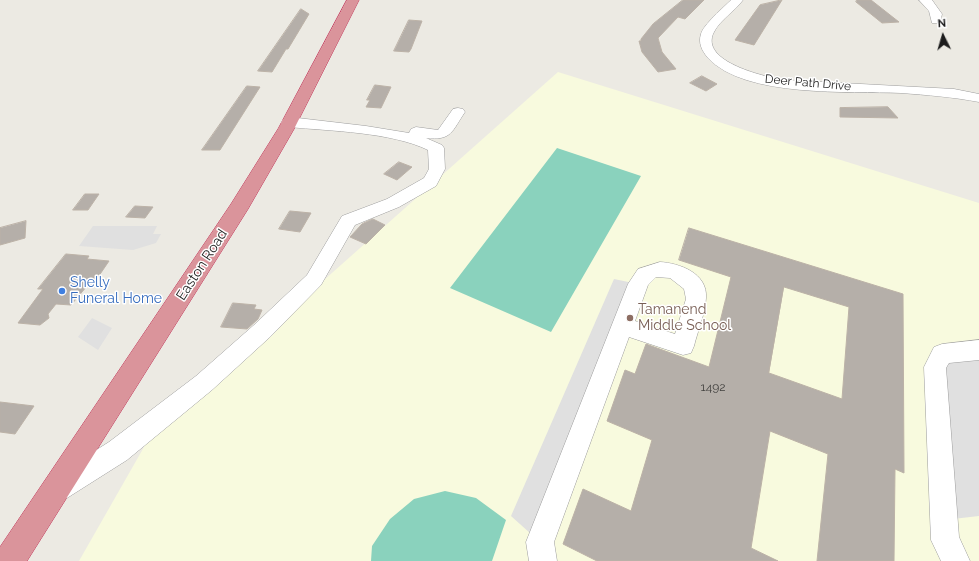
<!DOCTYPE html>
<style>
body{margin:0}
#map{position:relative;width:979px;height:561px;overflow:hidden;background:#eceae3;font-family:Raleway,sans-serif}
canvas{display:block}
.north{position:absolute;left:923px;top:16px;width:40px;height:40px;-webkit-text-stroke:3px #fff;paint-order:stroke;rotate:355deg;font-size:11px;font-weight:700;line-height:16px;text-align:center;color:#1c1c1c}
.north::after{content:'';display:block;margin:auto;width:14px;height:18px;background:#1c1c1c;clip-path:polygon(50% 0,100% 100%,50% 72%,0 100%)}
</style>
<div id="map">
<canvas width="979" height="561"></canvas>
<div class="north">N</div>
</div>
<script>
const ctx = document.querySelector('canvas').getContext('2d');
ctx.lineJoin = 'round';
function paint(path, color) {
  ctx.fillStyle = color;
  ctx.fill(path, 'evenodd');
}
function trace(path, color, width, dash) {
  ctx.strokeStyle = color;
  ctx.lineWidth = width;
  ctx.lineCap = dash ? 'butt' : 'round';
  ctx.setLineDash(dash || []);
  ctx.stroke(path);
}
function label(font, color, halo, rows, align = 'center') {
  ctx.font = font + ' Raleway,sans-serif';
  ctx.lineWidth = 3;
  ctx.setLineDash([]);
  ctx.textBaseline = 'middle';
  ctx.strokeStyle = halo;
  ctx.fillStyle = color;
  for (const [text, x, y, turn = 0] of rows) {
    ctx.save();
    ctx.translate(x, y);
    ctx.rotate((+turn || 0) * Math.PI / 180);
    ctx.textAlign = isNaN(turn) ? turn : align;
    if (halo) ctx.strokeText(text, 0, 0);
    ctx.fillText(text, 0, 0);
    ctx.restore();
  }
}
const education = new Path2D(`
 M558,72L979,203V561H79L152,433Z`);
const pitch = new Path2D(`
 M557,148L641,176L551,332L450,288Z
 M445,491L476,498L506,520L492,561H371L372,546L390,519L414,499Z`);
const parking = new Path2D(`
 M93,226H157L153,234H161L156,243L133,250L79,246Z
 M614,279L638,284L540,542L511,516Z
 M92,318L112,328L98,350L78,337Z
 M979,350V516L944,520L942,354Z`);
const building = new Path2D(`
 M683,0H704L685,19L678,17L658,38L662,52L676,69L658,72L642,52L639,41H641V39L653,24Z
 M782,0L754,45L735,40L760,5Z
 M857,0H871L899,22L882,23L856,2Z
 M301,9L309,14L288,49H286L272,72L258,71Z
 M409,20L422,21L411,49L409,52L394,51Z
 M702,76L717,84L706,91L690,83Z
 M375,85L391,87L381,108L366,107L370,100H367Z
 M247,86L260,87L220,150H202Z
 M888,107L898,118L840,117V108Z
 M399,162L412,167L397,180L384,174Z
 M85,194H99L88,210H73Z
 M135,206L153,207L145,218L126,217Z
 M290,211L311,213L300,232L279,229Z
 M373,219L385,225L366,244L350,237L362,224Z
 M26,221L25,238L0,245V228Z
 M689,228L903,294L904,473L895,469L894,561H817L828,454L770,431L751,548L778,561H597L563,544L583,489L631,511L652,440L607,421L625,370L635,374L646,344L709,367L731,277L679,260ZM784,287L849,307L842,399L769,373Z
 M66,254L89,256L87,259L109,261L92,286H87L71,305L56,304L48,314L49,318L40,325L18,323L43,289H38Z
 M233,303L256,305L254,309L262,310L258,319L247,329L221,327Z
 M0,402L34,406L15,434L0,432Z`);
const minor = new Path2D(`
 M731,0H743C735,11 720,20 714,32C698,62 768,78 786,80L954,89L979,94V102C953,97 927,95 901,93C850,91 745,98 708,58C702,51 698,43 701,34C703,25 724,7 731,0Z
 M919,0H932L942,14L940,23H932L929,11Z
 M458,108L463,109L465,112C452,131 452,141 426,138L442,145L444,148L445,169L436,186L399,207L355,225L321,285L270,337L212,390L127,460L67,498L58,502L49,498L45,489L49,480L109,442L196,376L254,325L307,275L342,216L387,199L424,178L429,169L428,150C391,132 330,131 289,127L284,125L281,122L284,119L289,117L366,126L409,133L411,129L416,127L438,130L453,109Z
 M660,262C679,263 708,273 706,298C705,314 698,330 694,346L691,353L683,355L629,337L554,542L557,561H529L526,542L628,284L638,269ZM656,277L670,278L684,289L686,299L675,334L635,321L648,285Z
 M979,340V360L949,363L946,368L959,537L970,561H941L931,540L924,367L934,347L942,344Z`);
const highway = new Path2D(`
 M347,0H359L294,129L248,209L27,561H0V547L231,204L278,129Z`);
const markers = [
 [62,291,4,"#3f7fe0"],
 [630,318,4,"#8d6e63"]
];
const farStreetnames = [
 ["Deer Path Drive",808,83,5]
];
const numberNames = [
 ["1492",713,387]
];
const streetNames = [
 ["Easton Road",202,265,-57]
];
const shopNames = [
 ["Shelly",70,283],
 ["Funeral Home",70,299]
];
const educationNames = [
 ["Tamanend",638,310],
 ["Middle School",638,326]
];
paint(education, '#f8fade');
paint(pitch, '#8ad2bd');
paint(parking, '#e0e0e0');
paint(building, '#b5afa9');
trace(building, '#bcb2a7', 1);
trace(minor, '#9d9d9d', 1);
trace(highway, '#c1395c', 1);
paint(minor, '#fff');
paint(highway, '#da949b');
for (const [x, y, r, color] of markers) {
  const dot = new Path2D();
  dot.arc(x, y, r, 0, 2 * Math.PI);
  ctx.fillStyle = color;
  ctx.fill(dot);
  trace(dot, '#fff', 1.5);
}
label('12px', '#1c1c1c', '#fff', farStreetnames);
label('12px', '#42413f', null, numberNames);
label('14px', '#1c1c1c', '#fff', streetNames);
label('14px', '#366cbe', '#fff', shopNames, 'left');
label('14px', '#785e54', '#fff', educationNames, 'left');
</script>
